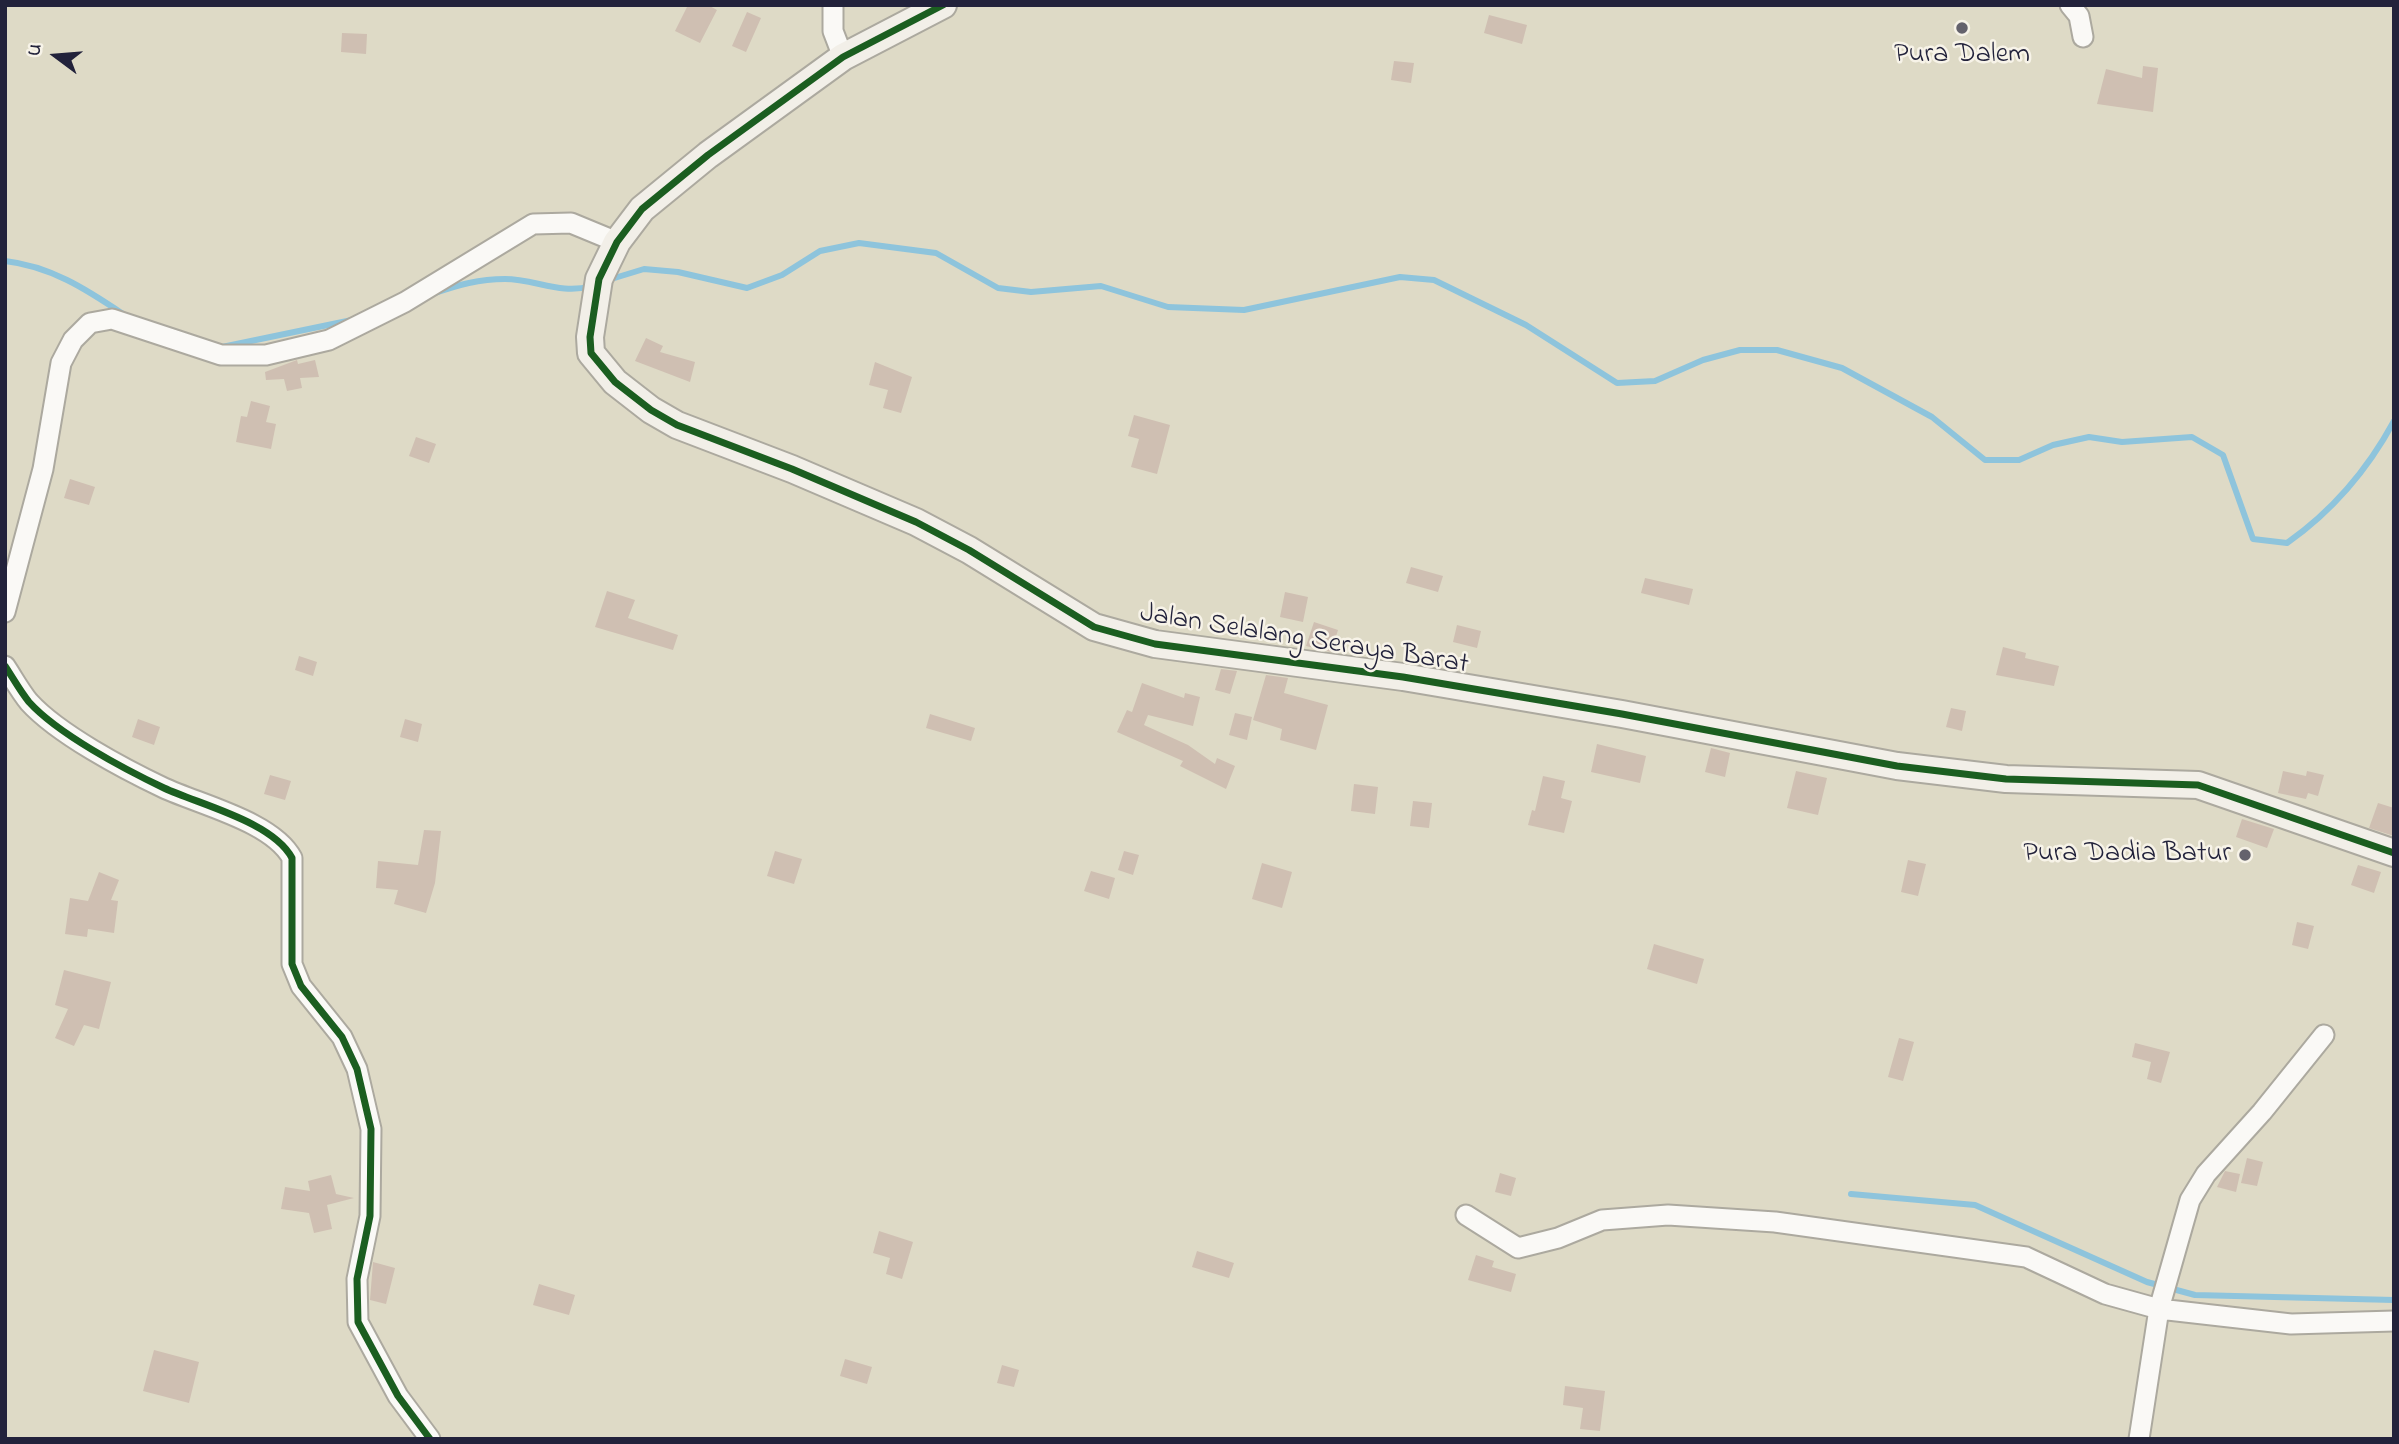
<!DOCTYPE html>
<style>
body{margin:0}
#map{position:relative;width:2399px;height:1444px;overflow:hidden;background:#dedac6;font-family:"Indie Flower",sans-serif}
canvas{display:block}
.frame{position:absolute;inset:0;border:7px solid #22223b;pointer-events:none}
.north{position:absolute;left:21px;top:21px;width:70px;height:70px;-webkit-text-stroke:5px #f7f3e8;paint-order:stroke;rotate:286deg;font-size:19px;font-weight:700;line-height:28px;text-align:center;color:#22223b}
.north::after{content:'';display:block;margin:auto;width:24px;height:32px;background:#22223b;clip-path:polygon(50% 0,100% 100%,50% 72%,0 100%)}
</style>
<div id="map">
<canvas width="2399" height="1444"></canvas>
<div class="frame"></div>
<div class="north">U</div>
</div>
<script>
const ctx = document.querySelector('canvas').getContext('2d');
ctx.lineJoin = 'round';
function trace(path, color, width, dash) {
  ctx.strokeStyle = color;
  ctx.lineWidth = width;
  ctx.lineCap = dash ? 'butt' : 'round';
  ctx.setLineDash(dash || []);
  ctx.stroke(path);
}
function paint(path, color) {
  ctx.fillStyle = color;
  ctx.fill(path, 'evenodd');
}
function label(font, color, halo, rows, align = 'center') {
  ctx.font = font + ' "Indie Flower",sans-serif';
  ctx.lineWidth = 5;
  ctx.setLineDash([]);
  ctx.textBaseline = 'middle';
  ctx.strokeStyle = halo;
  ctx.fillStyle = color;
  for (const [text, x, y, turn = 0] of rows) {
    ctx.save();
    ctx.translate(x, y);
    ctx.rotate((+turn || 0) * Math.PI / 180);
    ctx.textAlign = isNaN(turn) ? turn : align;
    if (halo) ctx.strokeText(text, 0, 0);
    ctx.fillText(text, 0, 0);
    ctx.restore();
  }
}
const stream = new Path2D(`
 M5,261C50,266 86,289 123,314
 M608,280L644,269L678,272L747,288L782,275L820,251L859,243L936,253L998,288L1031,292L1101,286L1168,307L1244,310L1400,277L1434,280L1526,325L1617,383L1655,381L1703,360L1740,350H1777L1842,368L1932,417L1985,460H2019L2053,445L2089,437L2122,442L2192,437L2223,455L2253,539L2287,543C2331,512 2368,469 2394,421
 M435,293C458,285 479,279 505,279C535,279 561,295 591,286
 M222,347L352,320
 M1851,1194L1975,1205L2147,1282L2195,1295L2394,1300`);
const building = new Path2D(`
 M688,5H708L717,10L700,43L675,31Z
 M747,12L761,18L746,52L732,46Z
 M1489,15L1527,25L1522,44L1484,33Z
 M342,33L367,34L366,54L341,52Z
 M1394,61L1414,63L1411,83L1391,80Z
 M2143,66L2158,68L2153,112L2097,104L2106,69L2142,78Z
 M646,338L663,346L660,352L695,362L690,382L635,361Z
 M297,360L298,364L315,360L319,377L300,378L302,388L287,391L284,379L266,380L265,372Z
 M875,362L912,377L901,413L883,408L888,390L869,385Z
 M251,401L270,406L266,422L276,424L271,449L236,442L241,416L247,417Z
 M1134,415L1170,425L1157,474L1131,467L1139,439L1128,436Z
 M416,437L436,444L429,463L409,456Z
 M70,479L95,487L89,505L64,498Z
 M1411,567L1443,576L1438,592L1406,583Z
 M1645,578L1693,589L1689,605L1641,593Z
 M607,591L635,600L628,618L678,635L673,650L595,627Z
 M1285,592L1308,597L1303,622L1280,617Z
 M1314,622L1338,630L1331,652L1306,646Z
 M1457,625L1481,631L1477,648L1453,642Z
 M2003,647L2026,653L2025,658L2059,666L2054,686L1996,675Z
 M299,656L317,662L313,676L295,670Z
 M1221,669L1237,671L1230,694L1215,690Z
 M1266,675L1288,678L1284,693L1328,705L1316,750L1280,740L1282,729L1253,720Z
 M1142,683L1184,698L1185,693L1200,697L1193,726L1148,715L1144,725L1188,745L1215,764L1217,758L1235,766L1226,789L1180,766L1183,761L1117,732L1127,710L1132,712Z
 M1951,708L1966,711L1962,731L1946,727Z
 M1235,713L1252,717L1247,740L1229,735Z
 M930,714L975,728L971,741L926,728Z
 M138,719L160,727L154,745L132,737Z
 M405,719L422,724L418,742L400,737Z
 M1597,744L1646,756L1640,783L1591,772Z
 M1711,748L1730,753L1725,777L1705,772Z
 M1796,771L1827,778L1818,815L1787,808Z
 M2283,771L2306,776L2307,771L2324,775L2318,796L2308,793L2306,799L2278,793Z
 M270,775L291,781L285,800L264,794Z
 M1543,776L1565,781L1561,798L1572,801L1564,833L1528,825L1532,810L1535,811Z
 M1354,784L1378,787L1375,814L1351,811Z
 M1413,801L1432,803L1429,828L1410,826Z
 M2378,803L2394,808V836L2369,828Z
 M2242,819L2274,829L2267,848L2236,837Z
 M424,830L441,831L435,883L426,913L394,904L398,890L376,888L378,861L418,865Z
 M775,851L802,859L794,884L767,876Z
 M1124,851L1139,855L1133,875L1118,870Z
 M1908,860L1926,864L1918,896L1901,892Z
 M1262,863L1292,872L1282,908L1252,899Z
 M2358,865L2381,872L2374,893L2351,885Z
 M1091,871L1115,878L1109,899L1084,891Z
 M99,872L119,880L111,900L118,901L114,933L88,929L87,937L65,934L70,898L88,901Z
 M2297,922L2314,926L2308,949L2292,945Z
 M1654,944L1704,959L1697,984L1647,969Z
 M64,970L111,982L99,1029L84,1025L74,1046L55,1038L68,1009L55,1005Z
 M1899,1038L1914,1042L1903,1081L1888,1077Z
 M2135,1043L2170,1052L2161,1083L2147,1079L2151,1062L2132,1057Z
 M2247,1158L2263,1162L2257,1186L2241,1183Z
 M2225,1171L2240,1174L2236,1192L2217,1187Z
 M1500,1173L1516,1178L1511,1196L1495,1192Z
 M331,1175L336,1194L354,1198L327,1205L332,1229L314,1233L309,1213L281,1209L285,1187L310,1191L308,1181Z
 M879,1231L913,1242L902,1279L886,1274L890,1258L873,1253Z
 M1197,1251L1234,1263L1229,1278L1192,1267Z
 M1476,1255L1494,1261L1492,1267L1516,1274L1511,1292L1468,1280Z
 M373,1262L395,1268L386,1304L370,1300Z
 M539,1284L575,1295L569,1315L533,1305Z
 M154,1350L199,1362L189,1403L143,1391Z
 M845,1359L872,1367L867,1384L840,1376Z
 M1002,1365L1019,1370L1014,1387L997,1383Z
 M1565,1386L1605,1391L1600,1431L1580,1429L1583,1408L1563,1405Z`);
const street = new Path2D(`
 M833,5V31L843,57
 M2070,5L2079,16L2083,37
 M5,612L43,469L61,363L73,340L90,323L112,319L221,355H266L329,340L405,302L533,224L571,223L617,242
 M5,666C13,678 20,691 29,702C58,734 124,769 164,788C201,805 273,822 292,858V964L301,986L342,1037L357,1069L371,1129L370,1216L357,1279L358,1322L398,1396L430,1439
 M1466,1215L1518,1248L1558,1238L1602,1220L1668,1215L1775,1222L2026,1257L2105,1294L2159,1309L2291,1324L2394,1321
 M2139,1439L2159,1309L2190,1200L2206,1174L2262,1112L2324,1035`);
const secondary = new Path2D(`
 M943,5L843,57L708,155L642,209L617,242L599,279L590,337L591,353L615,382L651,410L677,425L792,469L916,522L969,550L1094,627L1155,644L1403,677L1622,714L1897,766L2006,779L2198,785L2394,853`);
const cycleway = new Path2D(`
 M943,5L843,57L708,155L642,209L617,242L599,279L590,337L591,353L615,382L651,410L677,425L792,469L916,522L969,550L1094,627L1155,644L1403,677L1622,714L1897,766L2006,779L2198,785L2394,853
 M5,666C13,678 20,691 29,702C58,734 124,769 164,788C201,805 273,822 292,858V964L301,986L342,1037L357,1069L371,1129L370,1216L357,1279L358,1322L398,1396L430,1439`);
const markers = [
 [1962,28,7,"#64626c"],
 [2245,855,7,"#64626c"]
];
const poiNames = [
 ["Pura Dalem",1962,56],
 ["Pura Dadia Batur",2231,855,"right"]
];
const streetNames = [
 ["Jalan Selalang Seraya Barat",1304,641,9]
];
trace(stream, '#8ec4dc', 6);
paint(building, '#cfbfb2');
trace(street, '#aca99f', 23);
trace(secondary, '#aca99f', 30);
trace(street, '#faf9f6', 19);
trace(secondary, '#f2efe8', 26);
trace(cycleway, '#1b5e20', 7);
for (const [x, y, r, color] of markers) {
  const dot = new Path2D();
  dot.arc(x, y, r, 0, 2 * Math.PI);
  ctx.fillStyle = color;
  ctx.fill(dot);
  trace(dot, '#f7f3e8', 2.5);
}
label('28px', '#22223b', '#f7f3e8', poiNames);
label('28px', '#22223b', '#f7f3e8', streetNames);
</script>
